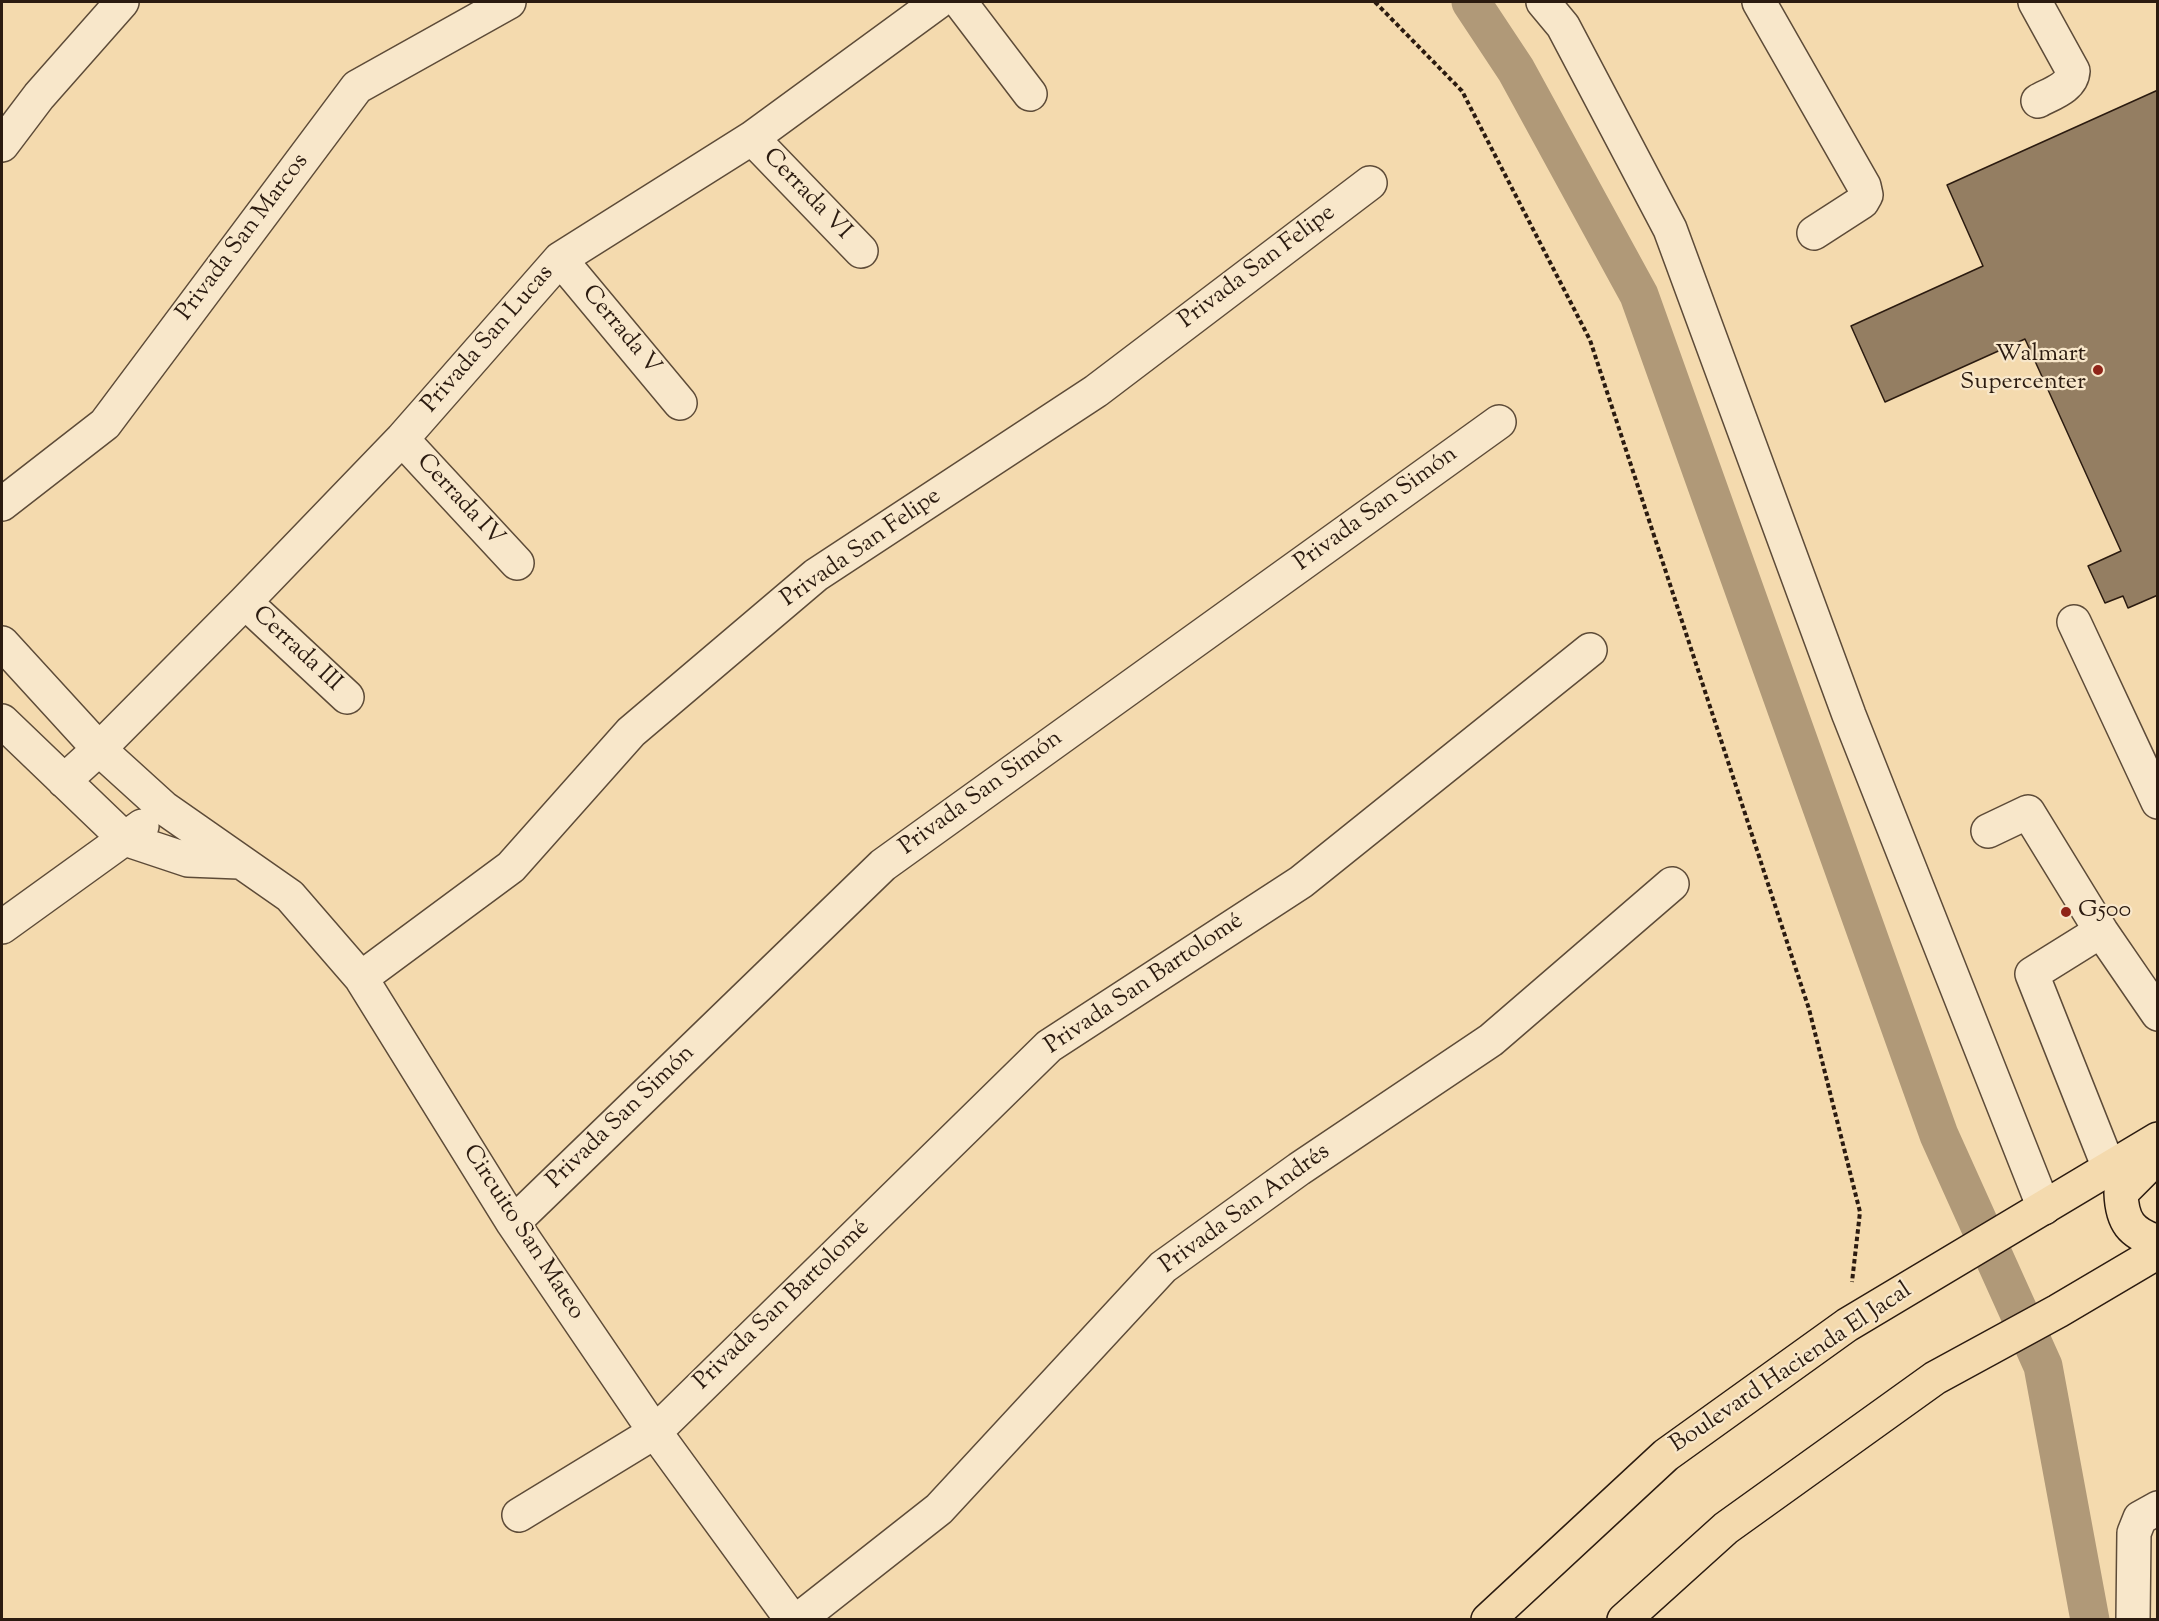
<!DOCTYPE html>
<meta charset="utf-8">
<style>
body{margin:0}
#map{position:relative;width:2159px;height:1621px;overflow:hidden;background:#f4daae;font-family:"Sorts Mill Goudy",serif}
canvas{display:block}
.frame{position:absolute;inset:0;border:3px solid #2b1b10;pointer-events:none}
</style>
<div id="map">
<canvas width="2159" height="1621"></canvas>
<div class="frame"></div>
</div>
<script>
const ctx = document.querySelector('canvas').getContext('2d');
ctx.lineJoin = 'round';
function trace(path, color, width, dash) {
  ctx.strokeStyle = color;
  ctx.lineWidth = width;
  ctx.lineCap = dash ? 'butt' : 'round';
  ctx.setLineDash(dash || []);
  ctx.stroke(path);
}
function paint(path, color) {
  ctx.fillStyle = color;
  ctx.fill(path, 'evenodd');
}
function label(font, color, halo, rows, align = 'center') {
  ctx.font = font + ' "Sorts Mill Goudy",serif';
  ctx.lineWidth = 4.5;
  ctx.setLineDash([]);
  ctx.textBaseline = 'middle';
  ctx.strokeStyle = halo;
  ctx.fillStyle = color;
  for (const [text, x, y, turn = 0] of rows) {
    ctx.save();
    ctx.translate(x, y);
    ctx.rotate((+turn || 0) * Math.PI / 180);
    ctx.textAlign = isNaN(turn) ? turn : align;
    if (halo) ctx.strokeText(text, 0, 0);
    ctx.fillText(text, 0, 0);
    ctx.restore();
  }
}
const canal = new Path2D(`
 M1471,2L1516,70L1639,295L1939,1135L2043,1366L2090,1620`);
const building = new Path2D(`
 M2158,90V595L2128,608L2123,596L2105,603L2088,566L2121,551L2025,339L1885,402L1851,326L1983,266L1947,185Z`);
const path = new Path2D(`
 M1375,2L1462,91L1590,340L1809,1009L1860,1212L1852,1282`);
const minor = new Path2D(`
 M960,2L1030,94
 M1543,2L1563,26L1670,229L1849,715L2044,1208
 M1759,2L1864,186L1866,195L1862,202L1814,233
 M2035,2L2073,71C2072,88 2050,94 2038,101
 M752,138L861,251
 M2,145L39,96L122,2
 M560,259L680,403
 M402,439L517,563
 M2,504L105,424L357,87L509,2
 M245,602L347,697
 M2074,622L2158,802
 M2,643L99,749L164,808L290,896L361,978L513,1223L655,1432L792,1620
 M2,721L125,839L188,860L239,862
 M64,781L99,749L245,602L402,439L560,259L752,138L938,2
 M1988,831L2028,812L2101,931
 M2,927L142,826
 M361,978L511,867L631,732L816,575L1096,391L1370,183
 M2109,1168L2032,974L2101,931L2158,1014
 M513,1223L883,865L1499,422
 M519,1515L655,1432L1049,1046L1301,882L1590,650
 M798,1620L939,1509L1163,1267L1299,1169L1491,1040L1672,884
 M2133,1620L2134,1533L2140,1518L2158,1508`);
const major = new Path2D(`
 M2158,1156L2121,1193C2122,1222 2131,1233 2158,1242
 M1488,1620L1666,1455L1847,1325L2158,1139
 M1624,1620L1726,1528L1935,1378L2058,1311L2158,1252`);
const markers = [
 [2098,370,6,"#8f2418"],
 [2066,912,6,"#8f2418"]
];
const streetNames = [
 ["Cerrada VI",806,195,46],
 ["Privada San Marcos",244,238,-53],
 ["Privada San Felipe",1258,268,-37],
 ["Cerrada V",620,331,50],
 ["Privada San Lucas",489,340,-49],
 ["Cerrada IV",459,501,47],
 ["Privada San Simón",1377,510,-36],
 ["Privada San Felipe",862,549,-35],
 ["Cerrada III",296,650,43],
 ["Privada San Simón",982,794,-36],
 ["Privada San Bartolomé",1145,985,-34],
 ["Privada San Simón",622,1118,-44],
 ["Privada San Andrés",1246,1210,-36],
 ["Circuito San Mateo",522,1233,57],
 ["Privada San Bartolomé",783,1306,-44],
 ["Boulevard Hacienda El Jacal",1792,1369,-34]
];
const poiNames = [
 ["Walmart",2086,356],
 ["Supercenter",2086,384],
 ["G500",2078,912,"left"]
];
trace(canal, '#b09978', 39);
paint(building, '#947e62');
trace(building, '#2b1b10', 1.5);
trace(minor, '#5d4b38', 36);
trace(major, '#2b1b10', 36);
trace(path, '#2b1b10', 4, [4.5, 3]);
trace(minor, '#f8e7ca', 33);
trace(major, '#f4daae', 33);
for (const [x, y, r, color] of markers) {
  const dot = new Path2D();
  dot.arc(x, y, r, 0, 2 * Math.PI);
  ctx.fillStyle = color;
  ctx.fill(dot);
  trace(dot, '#f8e7ca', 2);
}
label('24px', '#2b1b10', '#f8e7ca', streetNames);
label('24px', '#2b1b10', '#f8e7ca', poiNames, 'right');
</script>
